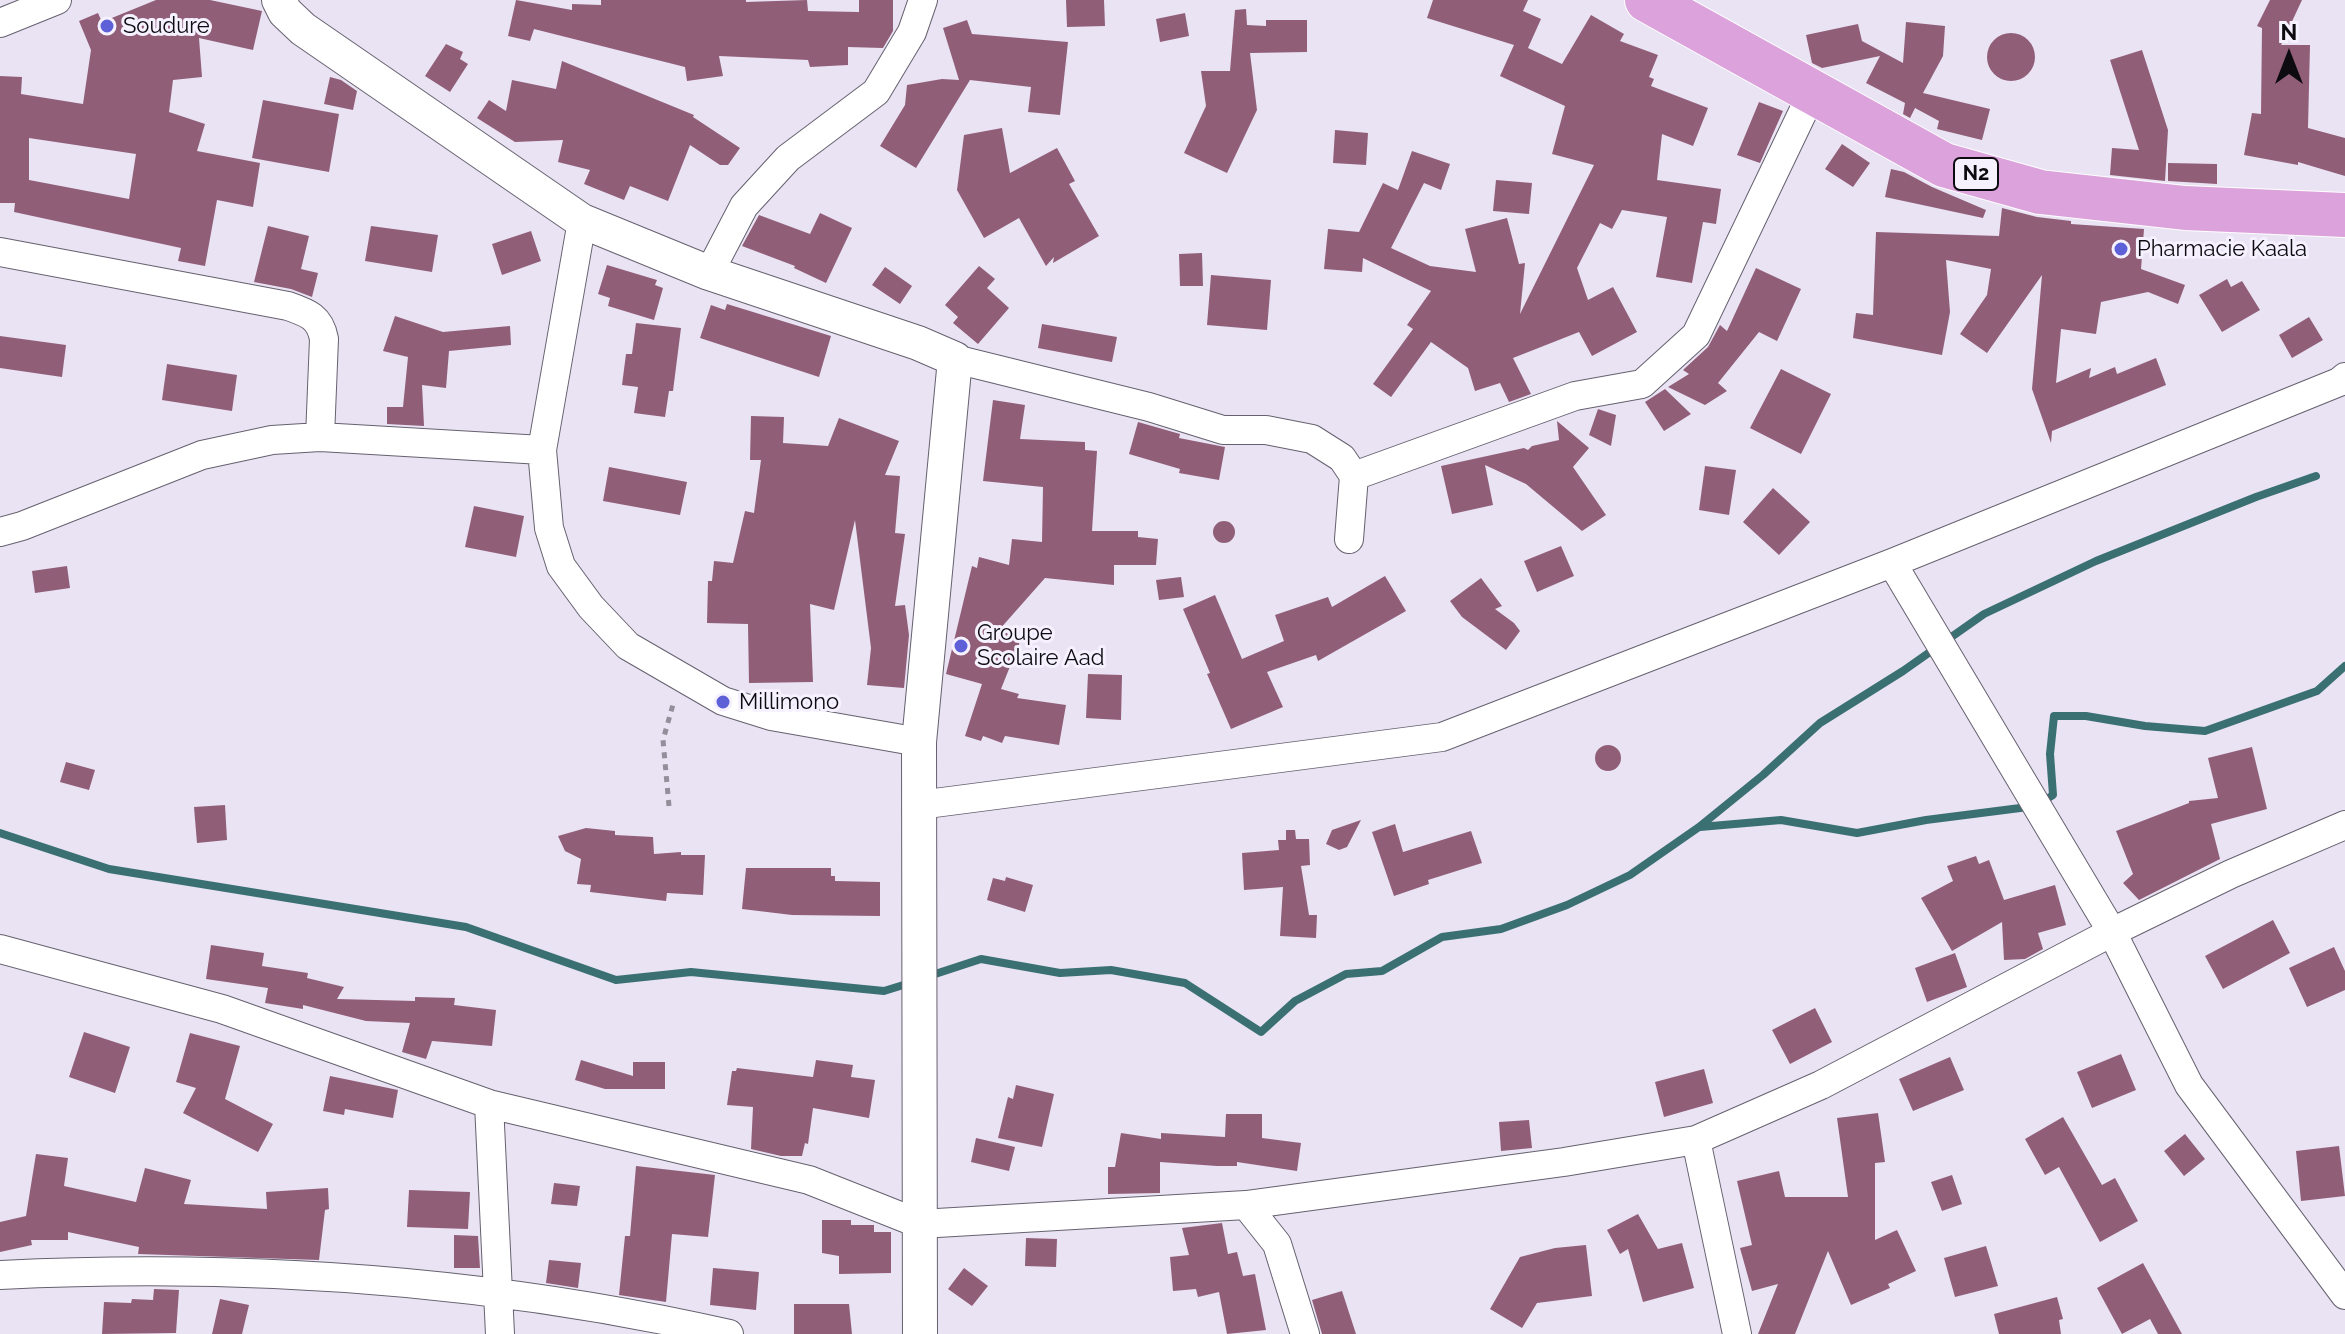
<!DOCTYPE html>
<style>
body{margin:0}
#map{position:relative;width:2345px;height:1334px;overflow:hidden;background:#e9e3f4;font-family:Raleway,sans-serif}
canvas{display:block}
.north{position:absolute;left:2249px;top:16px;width:80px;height:80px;-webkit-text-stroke:6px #f6f1ff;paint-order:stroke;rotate:0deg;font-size:22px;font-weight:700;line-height:32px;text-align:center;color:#0d0b10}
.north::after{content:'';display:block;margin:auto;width:28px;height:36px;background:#0d0b10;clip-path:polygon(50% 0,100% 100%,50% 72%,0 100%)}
</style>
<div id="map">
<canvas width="2345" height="1334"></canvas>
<div class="north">N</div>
</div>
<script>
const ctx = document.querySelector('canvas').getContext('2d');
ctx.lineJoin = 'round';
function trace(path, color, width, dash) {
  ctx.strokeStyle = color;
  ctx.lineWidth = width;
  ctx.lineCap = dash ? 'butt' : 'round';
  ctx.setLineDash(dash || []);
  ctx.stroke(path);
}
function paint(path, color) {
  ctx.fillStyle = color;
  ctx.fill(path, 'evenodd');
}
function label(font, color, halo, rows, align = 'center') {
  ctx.font = font + ' Raleway,sans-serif';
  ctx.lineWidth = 6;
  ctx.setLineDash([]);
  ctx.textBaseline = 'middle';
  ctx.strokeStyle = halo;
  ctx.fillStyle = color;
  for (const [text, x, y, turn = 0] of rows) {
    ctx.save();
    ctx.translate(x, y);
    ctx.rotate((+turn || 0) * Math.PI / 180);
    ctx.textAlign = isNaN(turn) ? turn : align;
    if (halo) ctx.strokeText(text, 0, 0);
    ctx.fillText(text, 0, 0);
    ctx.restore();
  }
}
const stream = new Path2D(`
 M1700,827L1781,820L1857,833L1926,820L2036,806L2053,795L2050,754L2054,716H2086L2145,726L2205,731L2317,691L2345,666
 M0,833L109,869L466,927L616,980L691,972L884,991L913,982
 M926,977L981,959L1060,973L1111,970L1185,983L1261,1032L1295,1001L1346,974L1382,971L1442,937L1501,929L1567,905L1630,875L1699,827L1763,775L1820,723L1903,671L1984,614L2096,561L2256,497L2316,476`);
const building = new Path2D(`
 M156,0H210L262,11L253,50L199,38L202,77L173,80L169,112L205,124L197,151L260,163L253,207L217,200L205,266L178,261L181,248L14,212L15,203H0V76L22,77L21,94L83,104L91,50L79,21L98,13L102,22ZM29,138L136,154L129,199L29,180Z
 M516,0L572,10V4L601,5V0H746V2L807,0L808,11L859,12V0H893V31L883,48L848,47V65L810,67L808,60L719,56L723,76L687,81L685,67L534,29L530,41L508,36Z
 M1066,0H1104L1105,26L1067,27Z
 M1433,0H1528L1523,11L1541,19L1528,48L1562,64L1591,15L1624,34L1620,41L1658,55L1649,77L1654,79L1651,86L1708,108L1693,146L1662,134L1657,180L1721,189L1716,224L1703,222L1692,283L1656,277L1667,217L1622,210L1612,229L1600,223L1577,268L1588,300L1613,287L1637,332L1592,356L1579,332L1513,358L1531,394L1509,402L1500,383L1475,391L1468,368L1431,342L1391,397L1373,384L1413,329L1407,325L1431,291L1363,258L1362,272L1324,269L1328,229L1359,232L1383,183L1398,190L1412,151L1450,164L1441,190L1424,183L1391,248L1430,266L1476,272L1465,229L1507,218L1519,264L1525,263L1520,314L1594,165L1552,154L1565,106L1500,76L1514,45L1427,18Z
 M2270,0H2302L2281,45H2310L2308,128L2345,138V176L2298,162V165L2244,155L2252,113L2261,114L2262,28L2257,26Z
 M1246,9L1247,25L1266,26V20H1307V52L1250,53L1257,110L1227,173L1184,153L1206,106L1201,71H1230L1235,10Z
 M1185,13L1189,36L1160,42L1156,19Z
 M967,20L972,34L1068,42L1060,115L1028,112L1031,87L970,80L916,168L880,146L905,105L907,85L942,79L959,80L943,28Z
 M1906,22L1945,26L1943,56L1923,93L1990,109L1982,140L1937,129L1939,121L1915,108L1910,118L1903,114L1905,103L1866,83L1880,56L1822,68L1812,63L1806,35L1858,24L1862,41L1903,63Z
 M1987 57a24 24 0 1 1 48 0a24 24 0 1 1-48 0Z
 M446,44L463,52L460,59L468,64L450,92L425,76Z
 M2142,50L2168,130L2165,181L2110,175L2112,148L2139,150L2110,60Z
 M562,61L694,115L693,117L740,148L728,165H720L690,145L668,201L630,186L624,200L584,184L590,170L558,162L563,140L515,142L477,118L489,100L506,111L512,80L556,89Z
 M330,77L341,80L357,91L353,110L324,104Z
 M263,100L339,114L329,172L252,158Z
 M1759,102L1783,111L1760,163L1737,155Z
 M1002,128L1010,173L1057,148L1075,181L1069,184L1099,236L1053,263L1054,257L1046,266L1019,218L984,238L957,190L964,135Z
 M1335,130L1368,133L1366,165L1333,163Z
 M1842,144L1870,163L1853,187L1825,169Z
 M2168,163L2217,164V184L2168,181Z
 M1891,169L1904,172L1932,187L1986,210L1983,218L1885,197Z
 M1496,180L1532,183L1529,214L1493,211Z
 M2002,208L2037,217L2071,221V224L2144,229L2141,269L2185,285L2178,304L2148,292L2101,302L2096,334L2061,329L2056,383L2091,368L2089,378L2115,367L2117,374L2156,358L2166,385L2052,431L2051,443L2032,389L2042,275L1987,353L1960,334L1987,295L1991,269L1946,260L1950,312L1942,355L1853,338L1856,313L1873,315L1876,232L1999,236Z
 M820,213L852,228L826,283L794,268L795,266L742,246L759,215L810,234Z
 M268,226L309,236L301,269L318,273L312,297L291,289L254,282Z
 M371,226L438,235L432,272L365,261Z
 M531,231L541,261L502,275L492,244Z
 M1202,253L1203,286H1180L1179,254Z
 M607,265L657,280L655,285L663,288L654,320L608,306L610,298L598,294Z
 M979,266L995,279L987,288L1009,308L978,344L953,323L958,317L945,305Z
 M885,267L912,286L900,304L872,285Z
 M1756,268L1801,289L1777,341L1759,332L1718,383L1727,391L1705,405L1668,387L1689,374L1683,370L1708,347L1720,325L1727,331Z
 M1211,275L1271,280L1267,330L1207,325Z
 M2227,279L2231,287L2242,281L2260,310L2222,332L2199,295Z
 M727,304L831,336L819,377L700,338L711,305L725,310Z
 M395,316L443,332L510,326L511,345L449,351L446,388L422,385L424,426L387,424V407H403L408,357L383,351Z
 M2309,317L2323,340L2292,358L2279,335Z
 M636,323L681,328L673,391H669L665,417L634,413L638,387L622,385L626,354H632Z
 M1042,324L1117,337L1112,362L1038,348Z
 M0,336L66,345L62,377L0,368Z
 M167,364L237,375L232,411L162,400Z
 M1781,369L1831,394L1801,454L1750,428Z
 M1665,389L1691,414L1664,431L1645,402Z
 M993,400L1025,405L1020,439L1085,442V450L1097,451L1092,531H1138V537L1158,539L1156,565H1114V585L1045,578L999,630L1021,639L1001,689L1019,694L1017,698L1066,705L1059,745L1005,736L1002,743L983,736L981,741L965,736L982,684L946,674L972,566L977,568L979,557L1009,565L1012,539L1042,542L1043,487L983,481Z
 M1598,409L1616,415L1611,446L1589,435Z
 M751,416L784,417L783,443L828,446L839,418L899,441L885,475L900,476L895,533L905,534L895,606L905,605L909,635L904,688L867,685L871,648L855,520L834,610L810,604L813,682L749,683L748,624L707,623L708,581H712L714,561L733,563L745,511L754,513L761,460H750Z
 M1557,421L1589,448L1573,467L1606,515L1582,531L1526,484L1485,465L1493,505L1452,514L1441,466L1524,448L1528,450L1532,446L1559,440Z
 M1138,422L1180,434L1179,438L1225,447L1219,480L1179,473L1180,469L1129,454Z
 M1705,466L1736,470L1729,515L1699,510Z
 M609,467L687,482L680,515L603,501Z
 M1773,488L1810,522L1779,555L1743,522Z
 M474,506L524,516L516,557L465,547Z
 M1213 532a11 11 0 1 1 22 0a11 11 0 1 1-22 0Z
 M1561,546L1574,576L1537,592L1524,561Z
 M67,566L70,588L35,593L32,571Z
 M1385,576L1406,611L1318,661L1316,655L1267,672L1283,707L1231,729L1207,674L1210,673L1183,609L1215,595L1242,659L1284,641L1275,615L1328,597L1332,607Z
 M1181,577L1184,597L1159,600L1156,580Z
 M1481,578L1502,606L1495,609L1514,623L1520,631L1506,650L1462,617L1450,601Z
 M1088,674L1122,675L1121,720L1086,718Z
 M1595 758a13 13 0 1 1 26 0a13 13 0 1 1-26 0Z
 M2252,747L2267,809L2211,824L2220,859L2139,900L2123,883L2133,874L2116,831L2189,803V801L2218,798L2208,758Z
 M66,762L95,770L89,790L60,782Z
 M225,805L227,840L197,843L194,807Z
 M1361,820L1347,847L1339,850L1326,844L1332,830Z
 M1395,824L1403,852L1471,831L1482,863L1428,880L1429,884L1394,896L1372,832Z
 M586,828L615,831V835L653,837L654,854L681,852V855H705L703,895L667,893L666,901L590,892L591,885L577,884L581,859L565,851L558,836Z
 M1286,830H1295L1296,839H1309L1310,865L1301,866L1309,915H1317L1316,938L1280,936L1283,887L1244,890L1242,853L1279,850L1278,840H1286Z
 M1976,856L1979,864L1989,860L2004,900L2055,885L2066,925L2038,933L2043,949L2025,959L2004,960L2002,922L1952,951L1921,898L1953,881L1947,866Z
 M746,868H831V876H835V881L880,882V916L792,915L742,909Z
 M1006,877L1033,885L1025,912L987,900L993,878L1005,881Z
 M2273,920L2290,953L2223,989L2205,956Z
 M211,945L264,953L262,966L308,973L307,978L344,987L337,999L415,1001V997L455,998L454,1005L496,1010L492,1046L432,1041L426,1059L402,1052L410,1023L366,1021L303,1005V1009L265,1003L268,988L206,979Z
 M2334,947L2345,971V990L2307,1007L2289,968Z
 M1955,953L1967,987L1927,1002L1915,968Z
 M1815,1008L1832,1042L1790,1064L1772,1030Z
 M84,1032L130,1047L115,1093L69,1077Z
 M190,1033L240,1046L225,1099L273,1124L258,1152L183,1113L196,1088L176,1082Z
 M2121,1054L2136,1090L2092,1108L2077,1072Z
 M1950,1057L1964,1090L1913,1111L1899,1079Z
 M581,1060L633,1076V1062H665V1089H605L575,1080Z
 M816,1060L853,1065L851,1077L875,1080L869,1118L813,1108L808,1144L805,1143L802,1156H781L751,1149L753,1107L727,1105L732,1071H736L737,1068L813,1077Z
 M1704,1069L1713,1103L1664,1117L1655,1082Z
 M330,1076L398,1090L393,1118L345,1109L344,1115L323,1111Z
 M1016,1085L1054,1094L1042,1147L998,1138L1008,1097L1013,1099Z
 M1878,1113L1885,1162L1875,1163V1240L1897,1230L1916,1271L1888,1284L1890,1288L1851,1305L1828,1251L1795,1334H1758L1778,1284L1752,1291L1740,1248L1752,1245L1737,1181L1779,1171L1785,1197H1848L1837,1118Z
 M1226,1114H1262V1138L1301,1143L1297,1171L1237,1162V1166H1217L1160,1162V1193L1108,1194V1167H1115L1121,1133L1161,1139V1133L1225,1137Z
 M2063,1117L2102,1185L2115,1178L2138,1221L2100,1242L2059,1167L2045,1175L2025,1139Z
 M1529,1120L1532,1148L1501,1151L1499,1122Z
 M2185,1134L2205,1159L2184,1176L2164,1151Z
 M976,1138L1015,1147L1009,1171L971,1162Z
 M2339,1146L2345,1196L2301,1201L2296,1151Z
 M36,1154L68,1158L64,1186L136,1202L145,1168L191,1180L184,1204L267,1209L266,1192L328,1188L329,1209L325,1210L319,1260L138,1254L139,1247L68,1232V1240H31L32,1245L0,1252V1222L26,1216Z
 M636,1166L715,1175L708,1237L672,1234L666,1302L619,1295L625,1236H630Z
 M1952,1175L1962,1204L1942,1211L1931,1182Z
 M554,1183L580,1186L577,1206L551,1204Z
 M409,1190L470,1192L468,1229L407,1227Z
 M1638,1214L1658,1249L1682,1243L1694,1288L1643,1302L1628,1249L1620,1254L1607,1230Z
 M822,1220H851V1225H874V1232H891V1273L839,1274V1256L822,1253Z
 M1222,1223L1228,1254L1237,1252L1243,1276L1255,1274L1266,1330L1227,1334L1219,1292L1198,1297L1196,1289L1173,1291L1170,1257L1189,1255L1182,1228Z
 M454,1235L478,1236L480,1268H454Z
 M1026,1238L1057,1239L1056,1267L1025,1266Z
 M1586,1245L1592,1296L1537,1303L1522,1328L1490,1309L1520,1257L1555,1248Z
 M1986,1246L1998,1286L1955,1297L1944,1258Z
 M549,1260L581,1263L578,1288L546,1283Z
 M2143,1263L2182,1334H2158L2150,1319L2122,1334L2097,1288Z
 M713,1268L759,1272L756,1310L710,1305Z
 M964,1268L988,1286L972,1306L948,1289Z
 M154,1289L179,1290L176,1333L102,1334L104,1302L131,1303L132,1299L153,1300Z
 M1342,1291L1356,1334H1322L1312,1300Z
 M2057,1297L2063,1319L2059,1320L2061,1334H1999L1994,1314Z
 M220,1299L249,1305L242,1334H212Z
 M794,1304H849L852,1334H794Z`);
const path = new Path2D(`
 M669,806L663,740L674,701`);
const minor = new Path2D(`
 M0,23L57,0
 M582,221L542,450L549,528L561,566L591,607L628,646L723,701L771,716L919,742
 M0,252L288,306C308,313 320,317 324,339L320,437
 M709,273L744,206L788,158L876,92L912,32L923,0
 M955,359L1149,407L1223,430H1266L1312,439L1342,458L1354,476L1349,539
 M1354,476L1575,396L1642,384L1696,335L1813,91
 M0,532L22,526L202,455L272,440L320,437L542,450
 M1892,563L2112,932L2189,1085L2345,1295
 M919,805L1442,737L1892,563L2339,382L2345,377
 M0,949L222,1009L489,1104L809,1180L920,1224L1246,1205L1277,1244L1305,1334
 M489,1104L500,1334
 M1696,1140L1737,1334
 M1246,1205L1564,1162L1696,1140L1821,1085L2112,932L2231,874L2345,825
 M0,1275C243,1263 491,1280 729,1334`);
const tertiary = new Path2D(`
 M279,0L285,12L303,29L582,221L709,273L918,343L955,359L919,742L920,1334`);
const trunk = new Path2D(`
 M1647,0L1944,165L2040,192L2185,208L2345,215`);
const markers = [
 [107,26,8,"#5e60d8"],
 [2121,249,8,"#5e60d8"],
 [961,646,8,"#5e60d8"],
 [723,702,8,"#5e60d8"]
];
const shields = [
 [1976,174,44]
];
const shieldNames = [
 ["N2",1976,174]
];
const poiNames = [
 ["Soudure",123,26],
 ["Pharmacie Kaala",2137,249],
 ["Groupe",977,633],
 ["Scolaire Aad",977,658],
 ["Millimono",739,702]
];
trace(stream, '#3b7073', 8);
paint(building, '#915e78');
trace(minor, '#66616f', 30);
trace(tertiary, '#66616f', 36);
trace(trunk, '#fff', 46);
trace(path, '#928e9a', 5, [6, 6]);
trace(minor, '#fff', 28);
trace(tertiary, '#fff', 34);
trace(trunk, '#dca2dc', 44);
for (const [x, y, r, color] of markers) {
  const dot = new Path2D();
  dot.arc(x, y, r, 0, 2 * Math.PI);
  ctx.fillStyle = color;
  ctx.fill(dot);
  trace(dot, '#f6f1ff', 3);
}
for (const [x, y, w] of shields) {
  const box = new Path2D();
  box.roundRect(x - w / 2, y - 16, w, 32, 6);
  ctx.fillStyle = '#f6f1ff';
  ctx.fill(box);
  trace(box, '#0d0b10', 2);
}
label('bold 20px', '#0d0b10', null, shieldNames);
label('22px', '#0d0b10', '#f6f1ff', poiNames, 'left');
</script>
